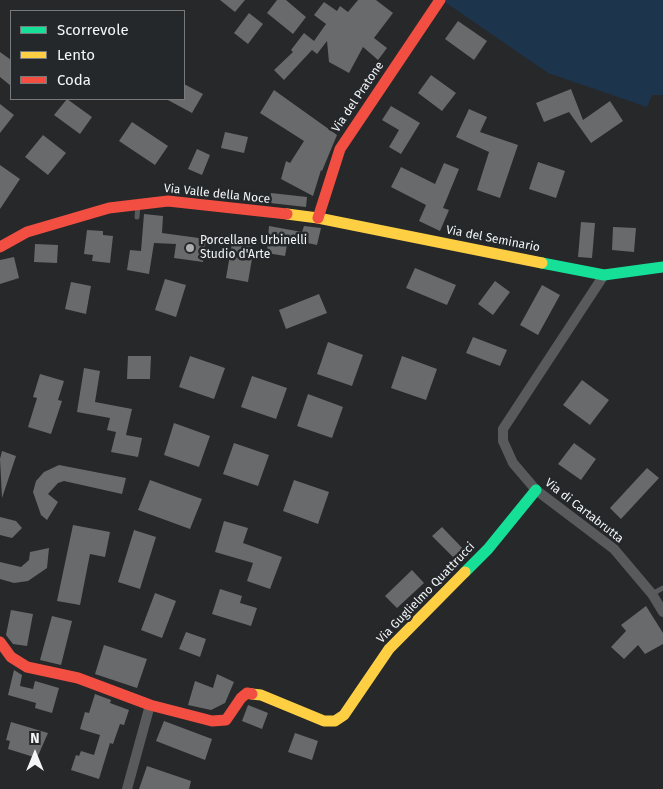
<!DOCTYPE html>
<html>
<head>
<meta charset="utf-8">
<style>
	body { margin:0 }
	#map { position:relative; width:663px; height:789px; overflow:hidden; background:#26282a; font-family:"Fira Sans",sans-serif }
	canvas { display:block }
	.legend { position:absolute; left:10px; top:10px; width:175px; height:90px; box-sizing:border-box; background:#25282b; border:1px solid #777a7d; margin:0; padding:6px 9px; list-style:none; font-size:15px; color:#f3f5f7 }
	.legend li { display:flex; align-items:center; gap:10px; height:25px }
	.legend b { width:25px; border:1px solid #777a7d }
	.north { position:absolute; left:10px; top:729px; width:50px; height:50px; -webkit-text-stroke:4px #25282b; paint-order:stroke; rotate:0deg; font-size:14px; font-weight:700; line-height:20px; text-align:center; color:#f3f5f7 }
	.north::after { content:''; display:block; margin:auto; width:18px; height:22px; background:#f3f5f7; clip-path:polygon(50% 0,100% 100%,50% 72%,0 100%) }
</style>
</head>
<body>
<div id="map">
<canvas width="663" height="789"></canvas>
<ul class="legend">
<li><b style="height:6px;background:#16e098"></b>Scorrevole</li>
<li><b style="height:6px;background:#ffcf43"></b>Lento</li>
<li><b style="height:6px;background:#f24e42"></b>Coda</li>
</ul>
<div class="north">N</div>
</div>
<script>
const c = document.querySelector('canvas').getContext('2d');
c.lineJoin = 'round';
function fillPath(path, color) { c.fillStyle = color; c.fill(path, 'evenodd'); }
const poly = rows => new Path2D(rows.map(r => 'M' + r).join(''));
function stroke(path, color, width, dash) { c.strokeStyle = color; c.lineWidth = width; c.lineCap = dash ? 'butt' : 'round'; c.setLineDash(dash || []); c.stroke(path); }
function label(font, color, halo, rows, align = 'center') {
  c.font = font + ' "Fira Sans",sans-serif'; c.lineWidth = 5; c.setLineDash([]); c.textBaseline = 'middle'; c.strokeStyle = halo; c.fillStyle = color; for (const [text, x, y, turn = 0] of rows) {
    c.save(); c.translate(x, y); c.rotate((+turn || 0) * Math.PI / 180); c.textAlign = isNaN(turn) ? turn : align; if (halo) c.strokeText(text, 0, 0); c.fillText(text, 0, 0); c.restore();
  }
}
const green = poly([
	[442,0,663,0,663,95,652,95,647,107,548,73]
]);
const building = poly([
	[220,0,245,0,235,12],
	[277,0,286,0,306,17,293,34,267,13],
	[358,0,376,0,393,13,374,38,387,48,378,60,363,47,349,73,329,62,327,41,317,54,312,50,284,80,274,70,293,52,291,50,304,33,314,41,326,24,314,15,324,2,337,11,340,6,348,12],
	[249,13,263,24,248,44,234,33],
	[458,21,487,41,474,60,445,39],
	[0,52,11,60,11,86,0,77],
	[431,75,456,93,442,111,418,93],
	[184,84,203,94,192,113,166,99,184,99],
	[571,89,583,120,610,101,623,121,591,143,569,112,544,122,536,103],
	[274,90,337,135,322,171,321,170,313,196,281,179,286,161,290,163,304,141,260,113],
	[67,99,92,117,80,134,54,115],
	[0,104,14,115,0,133],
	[391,106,420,123,401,154,389,147,399,130,382,120],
	[469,109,487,117,480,132,518,145,500,198,477,190,489,152,456,137],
	[132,122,168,146,155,165,119,141],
	[225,132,248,137,244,153,221,148],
	[43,135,66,153,48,175,25,157],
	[197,149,210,155,202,175,188,169],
	[538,162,565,171,556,198,529,189],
	[444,163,459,169,443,208,449,210,440,231,419,221,426,205,391,187,401,167,435,184],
	[0,165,20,179,0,209],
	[271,193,307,197,306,207,270,203],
	[144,214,163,216,162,233,206,239,203,262,174,258,176,244,154,243,149,274,127,270,130,250,141,251],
	[581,222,595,223,592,258,578,257],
	[269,226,302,232,304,226,321,228,317,245,288,239,285,256,267,253],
	[613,227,636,228,634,252,612,250],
	[87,230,103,231,103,235,113,236,110,263,92,261,93,255,84,254],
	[232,243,254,247,248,282,226,278],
	[35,244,58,245,57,263,34,262],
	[14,257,19,278,0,284,0,260],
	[415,268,456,285,447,305,406,288],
	[165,279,186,285,176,317,155,310],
	[495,281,510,292,493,315,478,304],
	[71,282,91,286,86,314,65,309],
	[542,285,560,295,538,335,520,325],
	[319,294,327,313,286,329,279,310],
	[473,337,507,350,500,366,466,353],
	[328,342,363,355,352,386,317,374],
	[128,356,151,356,150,379,127,379],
	[190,356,225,368,214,399,179,387],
	[402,356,437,369,426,400,391,388],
	[84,368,100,371,95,402,132,409,126,435,142,438,138,457,111,452,116,432,107,430,110,418,77,412],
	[40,374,64,381,58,400,62,401,51,434,28,427,37,398,33,397],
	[252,376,287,388,276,419,241,407],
	[582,380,609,400,590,425,563,405],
	[308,394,343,407,332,438,297,426],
	[174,423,210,436,199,467,164,455],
	[234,443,269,455,258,486,223,474],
	[574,443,596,459,581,480,558,464],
	[2,451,16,456,2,498,0,459],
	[59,465,126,478,122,494,64,481,58,483,48,494,58,502,47,520,41,515,33,492,36,481,44,472],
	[647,468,659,478,621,519,610,508],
	[150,480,202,499,190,529,138,510],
	[294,480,329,492,318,524,283,511],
	[0,517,16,521,22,528,12,538,0,535],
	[224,521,248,528,243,543,282,557,270,589,247,581,253,563,215,552],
	[73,525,110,532,105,557,90,554,80,605,57,601],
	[442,527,468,554,459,563,432,536],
	[134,530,156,537,140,589,118,582],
	[49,548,47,568,28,581,14,583,0,579,0,562,21,567,29,560,30,552],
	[412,570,424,583,397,608,385,596],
	[220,589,242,596,240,603,257,608,251,626,212,614],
	[155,593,176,601,162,638,141,630],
	[646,606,663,633,663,644,645,654,638,645,624,659,611,647,626,631,621,625],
	[11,610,33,614,27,646,13,644,6,635],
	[52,616,72,621,61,665,40,660],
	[186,632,206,639,200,657,179,649],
	[104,645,147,659,137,688,95,674],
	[14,670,22,675,20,686,33,689,35,681,59,688,52,713,35,708,36,703,8,695],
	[217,674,234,682,225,703,211,710,188,705,195,681,213,688],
	[95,694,111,700,110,703,129,710,124,725,120,724,113,744,110,743,99,779,71,770,76,755,79,756,81,751,94,755,100,735,80,729,85,712,89,713],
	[248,705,268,713,262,729,242,721],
	[164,721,212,739,205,760,156,741],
	[11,722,48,733,37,758,8,749,10,741,6,740],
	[295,733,318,741,312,760,288,752],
	[147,766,191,781,189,789,139,789]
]);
const lane = poly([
	[137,217,138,206],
	[652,594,663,588]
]);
const street = poly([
	[604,275,503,429,503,441,513,463,536,490,614,549,652,594,663,612],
	[127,789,150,705]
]);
const fast = poly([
	[542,263,604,275,663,267],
	[465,572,488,549,536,490]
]);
const slow = poly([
	[287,214,318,218,542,263],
	[252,694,261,695,324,721,335,721,344,715,389,649,465,572]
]);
const jam = poly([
	[318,218,340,149,440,0],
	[0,247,27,232,109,208,168,201,287,214],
	[0,642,11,657,27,667,78,678,150,705,212,721,226,720,241,698,247,693,252,694]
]);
const markers = [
	[190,248,5,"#abadaf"]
];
const streetNames = [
	["Via del Pratone",358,97,-56],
	["Via Valle della Noce",217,194,6],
	["Via del Seminario",493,239,11],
	["Via di Cartabrutta",584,511,38],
	["Via Guglielmo Quattrucci",426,593,-46]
];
const poiNames = [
	["Porcellane Urbinelli",200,241],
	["Studio d'Arte",200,255]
];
fillPath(green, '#1d344d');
fillPath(building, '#696a6b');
stroke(lane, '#595a5c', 5);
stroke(street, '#595a5c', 10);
stroke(fast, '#16e098', 11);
stroke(slow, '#ffcf43', 11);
stroke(jam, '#f24e42', 11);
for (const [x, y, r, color] of markers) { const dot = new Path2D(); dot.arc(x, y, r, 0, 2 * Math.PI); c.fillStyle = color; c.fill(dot); stroke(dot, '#25282b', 2); }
label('12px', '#f3f5f7', '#25282b', streetNames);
label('12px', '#f3f5f7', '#25282b', poiNames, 'left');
</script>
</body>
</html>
